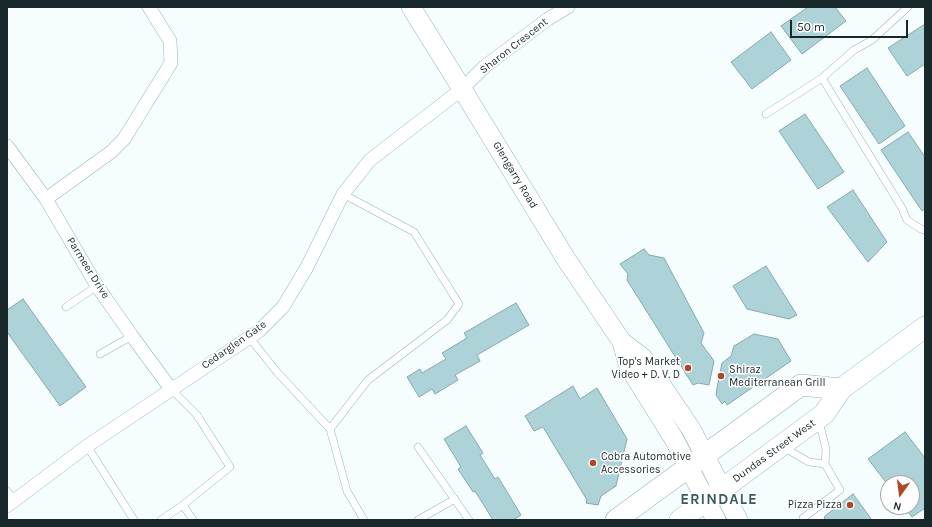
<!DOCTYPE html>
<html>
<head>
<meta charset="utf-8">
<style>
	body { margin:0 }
	#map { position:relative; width:932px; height:527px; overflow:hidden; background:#f5fdfe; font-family:Karla,sans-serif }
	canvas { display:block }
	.frame { position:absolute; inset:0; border:8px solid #19282a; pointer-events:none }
	.north { position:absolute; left:880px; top:475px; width:40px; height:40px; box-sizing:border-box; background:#fff; border:1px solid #a3a9aa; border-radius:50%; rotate:194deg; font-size:11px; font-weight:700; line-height:16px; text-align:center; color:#19282a }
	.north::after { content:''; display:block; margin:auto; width:14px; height:18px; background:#af4825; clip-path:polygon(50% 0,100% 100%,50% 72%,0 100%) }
	.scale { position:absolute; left:790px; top:20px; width:118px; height:18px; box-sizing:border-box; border:2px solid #19282a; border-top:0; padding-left:5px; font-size:12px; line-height:14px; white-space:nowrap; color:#19282a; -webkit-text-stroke:3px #fff; paint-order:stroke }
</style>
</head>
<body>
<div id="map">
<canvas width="932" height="527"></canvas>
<div class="frame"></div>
<div class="north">N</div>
<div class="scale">50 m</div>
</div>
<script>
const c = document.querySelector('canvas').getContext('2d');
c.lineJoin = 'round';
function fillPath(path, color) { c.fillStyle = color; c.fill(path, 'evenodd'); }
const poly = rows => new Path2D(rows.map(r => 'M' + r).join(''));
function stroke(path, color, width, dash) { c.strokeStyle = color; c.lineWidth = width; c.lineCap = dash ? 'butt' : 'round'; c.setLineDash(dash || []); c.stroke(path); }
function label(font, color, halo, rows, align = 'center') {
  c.font = font + ' Karla,sans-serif'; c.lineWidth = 3; c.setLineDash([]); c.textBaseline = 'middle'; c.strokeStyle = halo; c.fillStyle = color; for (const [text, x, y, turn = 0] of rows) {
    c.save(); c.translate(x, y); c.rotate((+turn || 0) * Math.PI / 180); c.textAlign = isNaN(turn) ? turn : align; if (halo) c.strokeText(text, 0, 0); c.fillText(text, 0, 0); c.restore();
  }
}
const building = poly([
	[808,7,835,7,846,21,802,54,781,26,808,7],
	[925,24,925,64,907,76,888,48,925,24],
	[771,32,791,60,752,89,731,62,771,32],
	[867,68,905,126,879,144,840,86,867,68],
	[805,114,844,172,818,189,779,131,805,114],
	[908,132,925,157,925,209,922,211,881,150,908,132],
	[853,190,887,242,868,262,827,207,853,190],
	[644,249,649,255,664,258,704,333,701,343,714,361,709,385,698,383,693,385,627,280,628,274,620,264,644,249],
	[766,266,797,315,789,319,747,309,733,286,766,266],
	[23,299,86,387,60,406,7,332,7,310,23,299],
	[516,303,529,325,477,355,480,361,455,375,458,380,435,394,432,389,419,397,407,377,420,369,422,373,446,359,442,353,467,338,464,333,516,303],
	[754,334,778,339,791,361,727,405,725,401,722,404,716,395,717,388,722,363,731,356,734,346,754,334],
	[573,386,580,399,597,388,627,439,616,486,601,496,598,505,586,503,587,500,543,427,534,431,525,416,573,386],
	[466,426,483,453,480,455,495,479,498,477,521,515,513,520,493,520,475,491,473,492,458,469,461,467,444,439,466,426],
	[905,432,925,458,925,508,912,517,904,507,912,507,912,483,888,483,888,485,868,459,905,432],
	[853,494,872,520,824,520,825,516,853,494]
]);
const lane = poly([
	[822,78,902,208,907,220,921,229,925,230],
	[766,114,822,78,854,50,872,40,908,7],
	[66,307,97,286],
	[249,337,277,372,330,429,347,491,364,520],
	[100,354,132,336],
	[330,429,368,380,447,320,459,304,414,232,343,194],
	[87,446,134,520],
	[418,447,469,520],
	[783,447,809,462,825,464],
	[7,491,15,501],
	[183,505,193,520],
	[161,520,183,505,230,467,197,415,171,389],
	[418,520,455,499],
	[804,520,803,518,840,490,825,464,826,449,819,421]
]);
const street = poly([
	[7,146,46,199,97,286,132,336,171,389],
	[46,199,111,152,124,139,171,63,170,41,149,7],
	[7,506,87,446,259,331,283,307,307,267,343,194,370,160,462,89,484,67,548,19,568,7]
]);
const secondary = poly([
	[411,7,462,89,566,259,622,342,629,367,674,439,716,520],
	[622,342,643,358,691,429,738,520]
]);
const primary = poly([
	[616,520,801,385,841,389],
	[680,520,824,414,841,389,925,327]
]);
const markers = [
	[688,368,4,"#af4825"],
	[721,376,4,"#af4825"],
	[593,463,4,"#af4825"],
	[850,505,4,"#af4825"]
];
const streetNames = [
	["Sharon Crescent",514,46,-38],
	["Glengarry Road",515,175,59],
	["Parmeer Drive",88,268,58],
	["Cedarglen Gate",234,345,-35],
	["Dundas Street West",774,451,-36]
];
const poiNames = [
	["Top's Market",680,362],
	["Video + D. V. D",680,375],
	["Shiraz",729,370,"left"],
	["Mediterranean Grill",729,383,"left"],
	["Cobra Automotive",601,457,"left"],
	["Accessories",601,470,"left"],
	["Pizza Pizza",842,505]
];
const districtNames = [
	["ERINDALE",719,500]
];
fillPath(building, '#add2d7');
stroke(building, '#84a9ad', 1);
stroke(lane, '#8fb4b9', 8);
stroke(street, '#8fb4b9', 14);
stroke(secondary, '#8fb4b9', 20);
stroke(primary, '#8fb4b9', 22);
stroke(lane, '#fff', 7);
stroke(street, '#fff', 13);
stroke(secondary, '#fff', 19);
stroke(primary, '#fff', 21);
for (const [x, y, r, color] of markers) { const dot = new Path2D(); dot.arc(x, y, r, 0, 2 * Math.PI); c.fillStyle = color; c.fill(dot); stroke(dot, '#fff', 1.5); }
label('11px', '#19282a', '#fff', streetNames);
label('11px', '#19282a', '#fff', poiNames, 'right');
c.letterSpacing = '1px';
label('bold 15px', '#385b5f', '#fff', districtNames);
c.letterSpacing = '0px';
</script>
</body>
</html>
